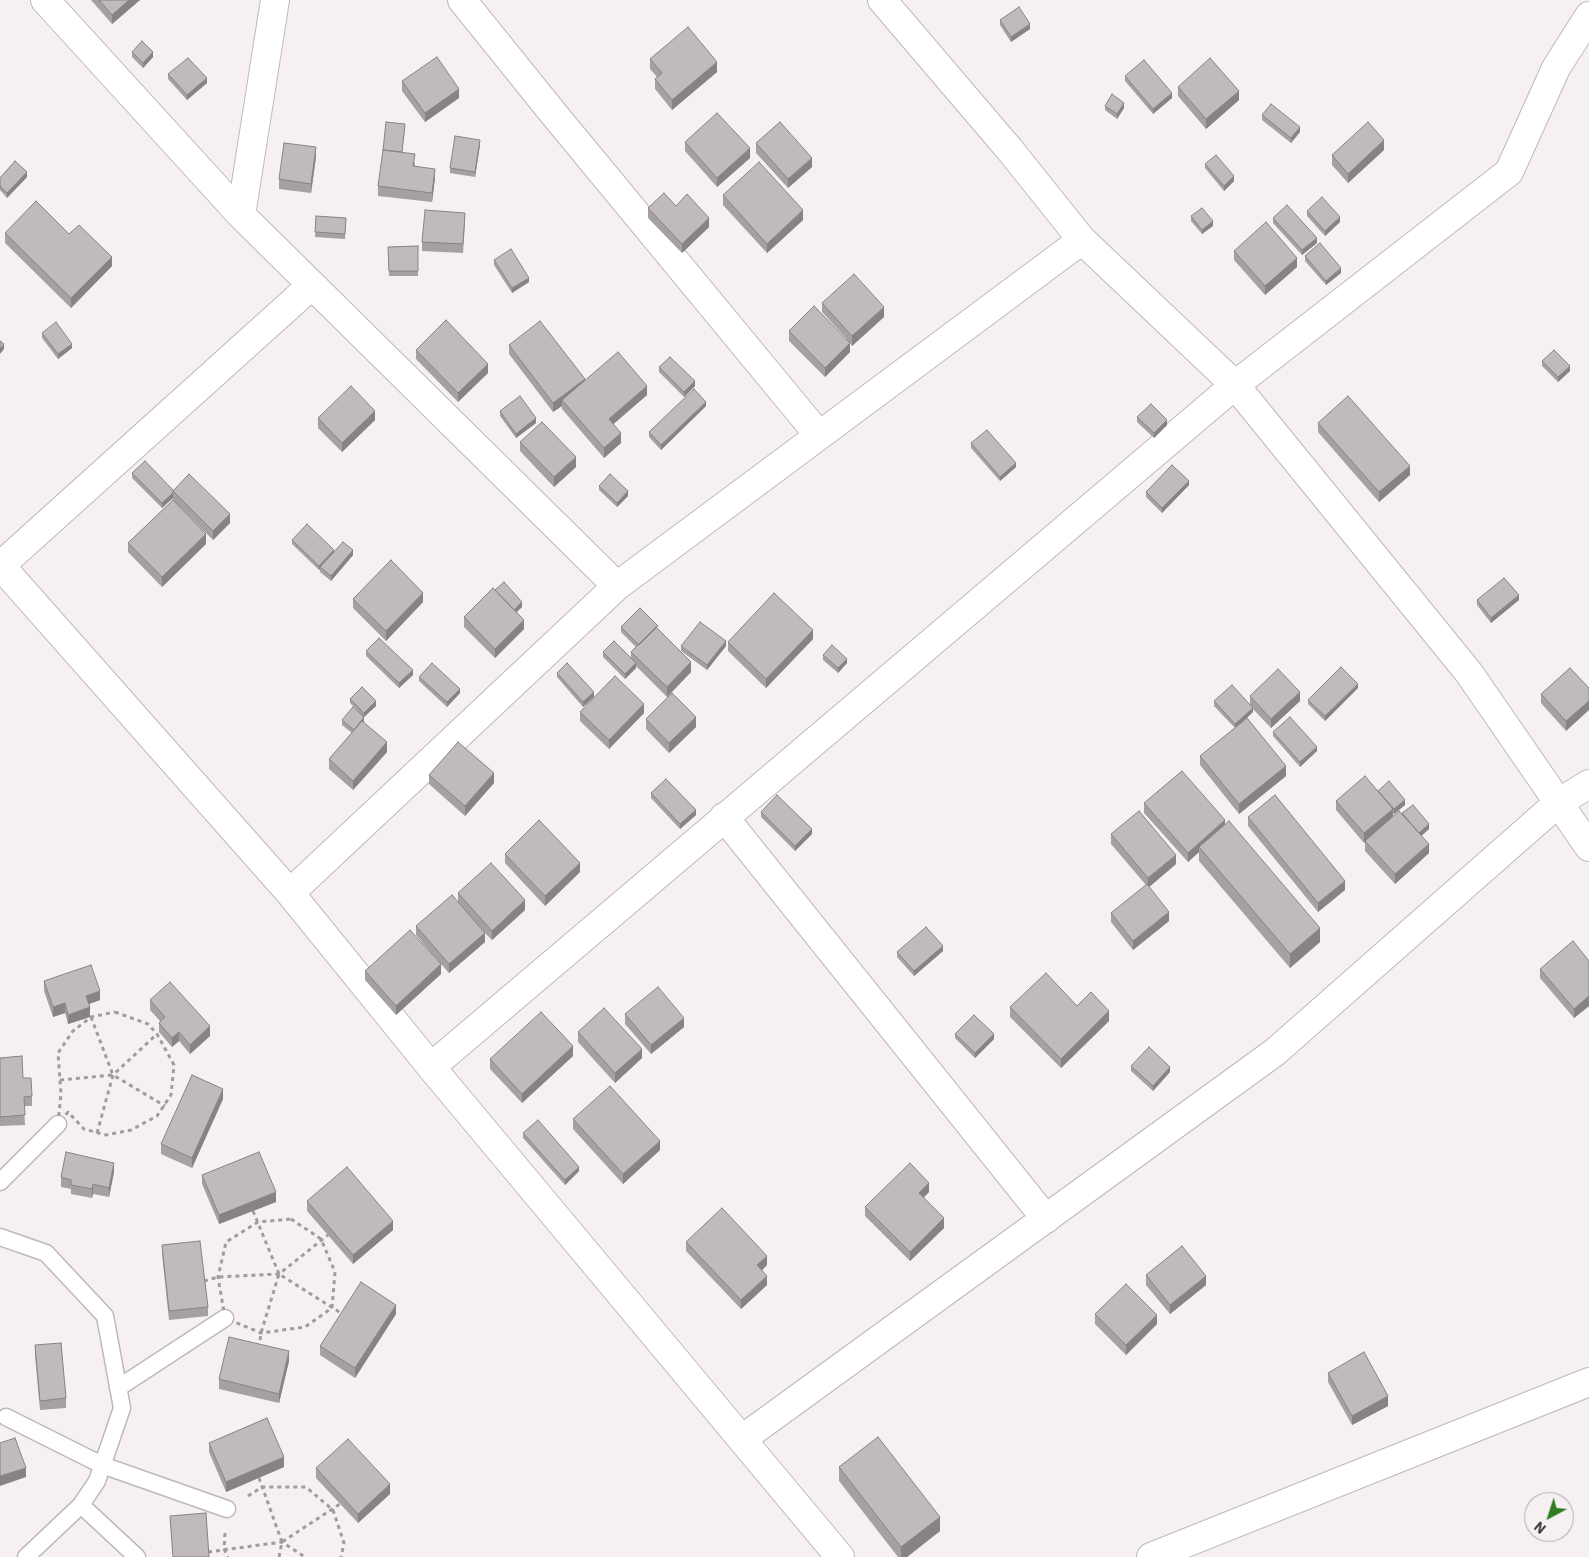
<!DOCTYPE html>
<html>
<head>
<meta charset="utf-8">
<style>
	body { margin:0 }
	#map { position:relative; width:1589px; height:1557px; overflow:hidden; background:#f7f0f3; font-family:"IBM Plex Sans",sans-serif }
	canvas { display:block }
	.north { position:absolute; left:1524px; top:1492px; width:50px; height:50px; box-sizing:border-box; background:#f7f0f3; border:1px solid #aca7a9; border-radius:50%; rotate:220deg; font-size:14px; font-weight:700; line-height:20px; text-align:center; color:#3c3a3b }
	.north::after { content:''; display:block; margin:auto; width:18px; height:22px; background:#307b22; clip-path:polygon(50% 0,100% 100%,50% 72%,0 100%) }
</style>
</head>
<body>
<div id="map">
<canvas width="1589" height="1557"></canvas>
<div class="north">N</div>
</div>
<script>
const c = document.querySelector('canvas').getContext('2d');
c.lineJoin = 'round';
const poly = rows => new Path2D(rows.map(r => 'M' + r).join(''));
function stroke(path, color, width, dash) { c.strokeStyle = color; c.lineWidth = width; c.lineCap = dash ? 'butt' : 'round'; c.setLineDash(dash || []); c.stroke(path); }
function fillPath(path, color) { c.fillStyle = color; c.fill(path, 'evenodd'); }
const path = poly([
	[115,1012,148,1024,157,1034,174,1065,171,1095,157,1116,131,1130,106,1135,84,1129,68,1112,58,1124,61,1094,58,1053,73,1031,91,1017,115,1012],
	[91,1017,113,1075],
	[60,1080,113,1075,165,1106],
	[97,1133,113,1075,157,1034],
	[253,1211,279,1274],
	[291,1219,321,1239,335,1272,332,1308,305,1327,261,1333,225,1318,218,1277,226,1242,258,1222,291,1219],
	[204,1281,218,1277,279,1274,328,1235],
	[259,1348,261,1333,279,1274,344,1315],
	[259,1478,282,1542],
	[248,1496,262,1487,306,1487,333,1510,344,1543,341,1557],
	[225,1533,224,1549,228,1557],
	[208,1552,282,1542,305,1557],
	[279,1557,282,1542,340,1504]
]);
const lane = poly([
	[0,1182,58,1124],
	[0,1237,46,1253,105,1316,122,1408,97,1481,81,1505,26,1557],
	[118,1388,225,1318],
	[6,1417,102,1465,227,1509],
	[81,1505,137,1557]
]);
const street = poly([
	[45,0,241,215,617,586],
	[462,0,553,113,818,434],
	[882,0,1010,150,1082,240,1235,385,1469,673,1589,847],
	[241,215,275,0],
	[0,565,290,893],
	[0,566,312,285],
	[724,817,1046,1219],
	[431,1067,1235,385,1509,172,1556,68,1589,16],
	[742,1439,1275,1052,1558,803,1589,784],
	[840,1557,431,1067,290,893,617,586,1082,240],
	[1151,1557,1589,1382]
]);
const wall = poly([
	[91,0,140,0,112,24],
	[1000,20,1030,29,1011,42,1000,25],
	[132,52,153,57,143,68,132,57],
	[650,59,717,72,672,110,655,89,655,79,657,77,650,69],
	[168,74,207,83,187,100,168,79],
	[1125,76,1172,98,1153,114,1125,81],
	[402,81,459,98,425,122,402,91],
	[1178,87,1239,100,1206,129,1178,96],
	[1105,106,1124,108,1117,119,1105,110],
	[1262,115,1300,132,1291,143,1262,120],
	[405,129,402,152,415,163,415,166,435,178,432,202,378,196,378,186],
	[685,142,750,158,717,187,685,151],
	[756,143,812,167,788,188,756,153],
	[480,145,475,177,450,173,450,168],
	[1384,150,1348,183,1332,165,1332,155],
	[316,157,311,193,279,189,279,179],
	[1205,164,1234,181,1224,191,1205,168],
	[27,177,7,198,0,190,0,178],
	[723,195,803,220,767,253,723,205],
	[648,208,709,227,682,253,648,218],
	[1307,211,1340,222,1325,236,1307,216],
	[316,216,346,218,345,239,315,237],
	[1191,216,1213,226,1202,234,1191,221],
	[1273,218,1317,243,1302,255,1273,223],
	[465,223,463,253,422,251,422,242],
	[5,233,69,234,112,266,71,308,5,243],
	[418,246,418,276,389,276,388,247],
	[1234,251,1297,267,1265,295,1234,260],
	[1305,256,1341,273,1326,285,1305,261],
	[494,260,529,282,512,293,494,265],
	[822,303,884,317,852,346,850,343,850,352,825,377,789,341,789,331,847,339,822,312],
	[42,333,72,348,58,359,42,338],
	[509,345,585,380,647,395,613,424,621,443,604,458,562,409,562,406,553,412,509,354],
	[416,350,488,373,458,402,416,359],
	[1542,361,1570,371,1558,382,1542,366],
	[659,367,695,386,684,397,659,372],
	[706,406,661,450,649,437,649,432],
	[500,411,536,423,516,438,500,416],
	[1137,417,1167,425,1154,438,1137,422],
	[318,418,375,420,342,452,318,428],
	[1318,423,1410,475,1379,502,1318,432],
	[520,442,576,467,554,487,520,451],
	[971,443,1016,467,1000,481,971,448],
	[132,473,173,490,230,523,213,540,179,506,206,544,162,587,128,552,128,543,173,500,173,498,162,508,132,478],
	[1189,485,1162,513,1146,497,1146,492],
	[599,486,628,496,617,507,599,490],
	[292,540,334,552,353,555,331,581,320,572,320,569,319,570,292,544],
	[495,591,522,607,517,612,524,629,495,658,464,627,464,617],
	[353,599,423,602,386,641,353,608],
	[1477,600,1519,600,1491,623,1477,605],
	[621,627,658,629,691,672,667,697,636,666,636,668,625,679,603,657,603,652,631,658,631,652,636,647,621,632],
	[813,639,766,688,728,651,728,642],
	[681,646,726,646,707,670,681,651],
	[366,651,413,675,399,688,366,656],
	[823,655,847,663,838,673,823,660],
	[1570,668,1566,731,1541,703,1541,694],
	[557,673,594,697,583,707,557,677],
	[419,677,460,693,447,707,419,681],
	[1358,688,1325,721,1308,704,1308,700],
	[1250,696,1300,701,1271,728,1253,709,1253,712,1242,722,1286,776,1239,814,1200,765,1200,756,1235,728,1214,706,1214,701,1250,705],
	[350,699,376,706,364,717,364,722,387,752,353,790,329,769,329,759,352,733,342,725,342,720,358,711,350,703],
	[580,712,644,713,609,749,580,721],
	[646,719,696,727,669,753,646,729],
	[1273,732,1317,751,1300,767,1273,736],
	[429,775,494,783,465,816,429,784],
	[1378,792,1405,805,1394,814,1393,813,1393,817,1402,815,1402,813,1429,829,1421,836,1429,853,1395,884,1365,851,1365,841,1364,843,1336,810,1336,801],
	[651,793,696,815,680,829,651,798],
	[1144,803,1225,824,1320,942,1290,968,1199,861,1199,852,1188,862,1144,813],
	[761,812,812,834,795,851,761,817],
	[1248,817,1345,890,1318,912,1248,826],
	[1111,834,1176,864,1149,887,1169,921,1133,950,1111,922,1111,913,1146,885,1111,844],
	[505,854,580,872,545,906,505,863],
	[458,893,525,910,492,940,482,930,485,942,449,973,441,964,441,974,396,1015,365,980,365,971,441,964,416,935,416,926,458,902],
	[943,951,914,976,897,957,897,952],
	[1589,961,1589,1006,1574,1018,1540,978,1540,969],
	[44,981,100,1000,89,1004,90,1017,68,1024,65,1013,53,1017,44,991],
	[150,1000,210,1036,190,1054,179,1041,172,1047,159,1032,159,1023,160,1021,150,1010],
	[1077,1006,1109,1021,1061,1068,1010,1017,1010,1007],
	[625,1014,684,1027,651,1054,625,1024],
	[578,1032,642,1058,615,1083,578,1042],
	[955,1034,994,1039,975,1058,955,1038],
	[573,1056,522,1103,490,1069,490,1059],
	[0,1058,23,1078,32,1096,32,1106,24,1106,25,1125,0,1126],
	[1131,1066,1170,1072,1153,1091,1131,1071],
	[223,1099,192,1168,161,1154,161,1144],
	[573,1119,660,1150,623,1184,573,1129],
	[523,1133,579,1171,565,1185,523,1138],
	[114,1172,109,1197,93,1194,92,1198,71,1194,71,1189,61,1187,61,1177],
	[202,1175,276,1202,219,1224,202,1184],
	[929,1192,924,1197,944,1228,910,1261,865,1216,865,1207],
	[307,1201,393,1230,353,1264,307,1211],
	[686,1242,767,1265,762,1270,767,1285,741,1309,686,1251],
	[162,1245,208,1307,208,1316,169,1320,162,1254],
	[1146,1275,1206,1285,1170,1314,1146,1285],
	[396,1314,355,1378,320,1355,320,1346],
	[1095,1314,1157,1324,1126,1355,1095,1324],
	[35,1345,66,1398,66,1408,40,1410,35,1355],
	[289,1361,279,1403,219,1389,219,1379],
	[1328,1373,1388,1406,1352,1425,1328,1382],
	[209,1443,284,1467,226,1492,209,1452],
	[839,1467,940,1531,907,1557,898,1557,839,1481],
	[316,1468,390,1494,358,1523,316,1478],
	[170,1516,209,1557,173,1557]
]);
const shadedWall = poly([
	[129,0,140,0,112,24,112,15],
	[1030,24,1030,29,1011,42,1011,37],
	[153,52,153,57,143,68,143,63],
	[717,62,717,72,672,110,672,100],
	[207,78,207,83,187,100,187,95],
	[459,89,459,98,425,122,425,113],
	[1239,91,1239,100,1206,129,1206,119],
	[1172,93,1172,98,1153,114,1153,109],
	[1124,103,1124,108,1117,119,1117,114],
	[1300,127,1300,132,1291,143,1291,138],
	[480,140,480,145,475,177,475,172],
	[1384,140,1384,150,1348,183,1348,174],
	[316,147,316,157,311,193,311,184],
	[750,148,750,158,717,187,717,178],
	[812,158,812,167,788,188,788,179],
	[435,169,435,178,432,202,432,193],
	[27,172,27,177,7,198,7,193],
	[1234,176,1234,181,1224,191,1224,186],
	[803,210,803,220,767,253,767,244],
	[1340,217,1340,222,1325,236,1325,231],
	[709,218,709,227,682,253,682,244],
	[1213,221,1213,226,1202,234,1202,230],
	[1317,238,1317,243,1302,255,1302,250],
	[112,257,112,266,71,308,71,298],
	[1297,258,1297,267,1265,295,1265,286],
	[1341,268,1341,273,1326,285,1326,281],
	[529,278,529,282,512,293,512,288],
	[884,307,884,317,852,346,852,336],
	[850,343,850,352,825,377,825,368],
	[4,344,4,349,0,354,0,349],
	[72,344,72,348,58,359,58,354],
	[488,364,488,373,458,402,458,393],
	[1570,366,1570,371,1558,382,1558,377],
	[585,379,585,389,562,400,562,406,553,412,553,403],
	[695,381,695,386,684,397,684,392],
	[647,386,647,395,609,428,609,419],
	[706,402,706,406,661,450,661,445],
	[375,411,375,420,342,452,342,443],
	[536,418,536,423,516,438,516,434],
	[1167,420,1167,425,1154,438,1154,433],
	[621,433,621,443,604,458,604,448],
	[576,457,576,467,554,487,554,477],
	[1016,463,1016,467,1000,481,1000,477],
	[1410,466,1410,475,1379,502,1379,492],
	[1189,481,1189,485,1162,513,1162,508],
	[628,491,628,496,617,507,617,503],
	[173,493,173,498,162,508,162,503],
	[230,514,230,523,213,540,213,531],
	[206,534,206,544,162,587,162,577],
	[334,550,334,554,320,567,320,569,319,570,319,566],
	[353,550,353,555,331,581,331,576],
	[423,593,423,602,386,641,386,631],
	[1519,595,1519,600,1491,623,1491,618],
	[522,602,522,607,513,615,513,610],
	[524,620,524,629,495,658,495,649],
	[813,630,813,639,766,688,766,679],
	[726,641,726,646,707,670,707,665],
	[847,659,847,663,838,673,838,668],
	[691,662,691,672,667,697,667,687],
	[636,663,636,668,625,679,625,674],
	[413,670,413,675,399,688,399,683],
	[1358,684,1358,688,1325,721,1325,716],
	[460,689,460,693,447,707,447,702],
	[594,692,594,697,583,707,583,702],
	[1300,692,1300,701,1271,728,1271,719],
	[376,701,376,706,364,717,364,722,354,734,354,730,364,718,364,713],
	[1589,701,1589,710,1566,731,1566,721],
	[644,704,644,713,609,749,609,740],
	[1253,708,1253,712,1235,729,1235,724],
	[696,717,696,727,669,753,669,743],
	[387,742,387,752,353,790,353,781],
	[1317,747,1317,751,1300,767,1300,762],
	[1286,766,1286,776,1239,814,1239,804],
	[494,773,494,783,465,816,465,806],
	[1405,800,1405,805,1394,814,1394,809],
	[1393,809,1393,818,1364,843,1364,833],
	[696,810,696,815,680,829,680,824],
	[1225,820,1225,830,1199,847,1199,852,1188,862,1188,853],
	[1429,824,1429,829,1419,838,1419,833],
	[812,829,812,834,795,851,795,846],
	[1429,844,1429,853,1395,884,1395,874],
	[1176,855,1176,864,1148,888,1148,878],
	[580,863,580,872,545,906,545,896],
	[1345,881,1345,890,1318,912,1318,903],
	[525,900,525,910,492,940,492,931],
	[1169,912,1169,921,1133,950,1133,941],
	[1320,928,1320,942,1290,968,1290,954],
	[485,933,485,942,449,973,449,964],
	[943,946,943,951,914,976,914,971],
	[441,964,441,974,396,1015,396,1006],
	[100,991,100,1000,86,1005,86,996],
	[1589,996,1589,1006,1574,1018,1574,1009],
	[65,1003,65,1013,53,1017,53,1007],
	[90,1007,90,1017,68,1024,68,1015],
	[1109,1011,1109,1021,1061,1068,1061,1059],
	[684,1018,684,1027,651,1054,651,1045],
	[210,1026,210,1036,190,1054,190,1045],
	[179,1032,179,1041,172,1047,172,1038],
	[994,1034,994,1039,975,1058,975,1053],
	[573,1046,573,1056,522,1103,522,1094],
	[642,1049,642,1058,615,1083,615,1073],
	[1170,1067,1170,1072,1153,1091,1153,1086],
	[223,1089,223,1099,192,1168,192,1158],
	[660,1141,660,1150,623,1184,623,1174],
	[114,1163,114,1172,109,1197,109,1188],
	[579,1167,579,1171,565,1185,565,1180],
	[929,1183,929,1192,919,1202,919,1193],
	[93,1184,93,1194,92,1198,92,1189],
	[276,1192,276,1202,219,1224,219,1215],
	[944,1218,944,1228,910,1261,910,1252],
	[393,1221,393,1230,353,1264,353,1255],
	[767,1256,767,1265,757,1275,757,1265],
	[767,1276,767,1285,741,1309,741,1300],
	[1206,1276,1206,1285,1170,1314,1170,1305],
	[396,1305,396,1314,355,1378,355,1368],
	[1157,1315,1157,1324,1126,1355,1126,1345],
	[289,1351,289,1361,279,1403,279,1394],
	[1388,1396,1388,1406,1352,1425,1352,1416],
	[284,1457,284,1467,226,1492,226,1482],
	[26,1468,26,1477,0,1486,0,1476],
	[390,1484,390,1494,358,1523,358,1514],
	[940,1517,940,1531,907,1557,901,1557,901,1547]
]);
const building = poly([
	[99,0,129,0,112,15,99,0],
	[1019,7,1030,24,1011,37,1000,20,1019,7],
	[688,27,717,62,672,100,655,79,662,73,650,59,688,27],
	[142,41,153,52,143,63,132,52,142,41],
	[437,57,459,89,425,113,402,81,437,57],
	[188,58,207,78,187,95,168,74,188,58],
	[1210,58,1239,91,1206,119,1178,87,1210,58],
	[1144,60,1172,93,1153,109,1125,76,1144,60],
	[1112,94,1124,103,1117,114,1105,106,1112,94],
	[1271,104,1300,127,1291,138,1262,115,1271,104],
	[717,113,750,148,717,178,685,142,717,113],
	[386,122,405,124,402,152,383,150,386,122],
	[780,122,812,158,788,179,756,143,780,122],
	[1368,122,1384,140,1348,174,1332,155,1368,122],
	[455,136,480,140,475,172,450,168,455,136],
	[284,143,316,147,311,184,279,179,284,143],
	[383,150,415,154,413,166,435,169,432,193,378,186,383,150],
	[1216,155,1234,176,1224,186,1205,164,1216,155],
	[15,161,27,172,7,193,0,186,0,178,15,161],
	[759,162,803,210,767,244,723,195,759,162],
	[664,193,676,206,687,194,709,218,682,244,648,208,664,193],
	[1322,197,1340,217,1325,231,1307,211,1322,197],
	[36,201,69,234,79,225,112,257,71,298,5,233,36,201],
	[1287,205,1317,238,1302,250,1273,218,1287,205],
	[1202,208,1213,221,1202,230,1191,216,1202,208],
	[425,210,465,213,463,244,422,242,425,210],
	[316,216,346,218,345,234,315,232,316,216],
	[1266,222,1297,258,1265,286,1234,251,1266,222],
	[1320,243,1341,268,1326,281,1305,256,1320,243],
	[418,246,418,271,389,271,388,247,418,246],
	[511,249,529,278,512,288,494,260,511,249],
	[854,274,884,307,852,336,822,303,854,274],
	[814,306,850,343,825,368,789,331,814,306],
	[446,320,488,364,458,393,416,350,446,320],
	[540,321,585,379,553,403,509,345,540,321],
	[56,322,72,344,58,354,42,333,56,322],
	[0,341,4,344,0,349,0,341],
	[1554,350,1570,366,1558,377,1542,361,1554,350],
	[618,352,647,386,609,419,621,433,604,448,562,400,618,352],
	[670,357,695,381,684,392,659,367,670,357],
	[351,386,375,411,342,443,318,418,351,386],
	[694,389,706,402,661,445,649,432,694,389],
	[520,396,536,418,516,434,500,411,520,396],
	[1348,396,1410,466,1379,492,1318,423,1348,396],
	[1151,404,1167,420,1154,433,1137,417,1151,404],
	[542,422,576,457,554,477,520,442,542,422],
	[987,430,1016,463,1000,477,971,443,987,430],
	[145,461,173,490,173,493,162,503,132,473,145,461],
	[1172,465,1189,481,1162,508,1146,492,1172,465],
	[189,474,230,514,213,531,173,491,189,474],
	[610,474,628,491,617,503,599,486,610,474],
	[173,500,206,534,162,577,128,543,173,500],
	[307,524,334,550,319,566,292,540,307,524],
	[343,542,353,550,331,576,320,567,343,542],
	[391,560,423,593,386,631,353,599,391,560],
	[1504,578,1519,595,1491,618,1477,600,1504,578],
	[504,582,522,602,514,610,495,590,504,582],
	[493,588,524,620,495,649,464,617,493,588],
	[774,593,813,630,766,679,728,642,774,593],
	[640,608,658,626,639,645,621,627,640,608],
	[700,622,726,641,707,665,681,646,700,622],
	[656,627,691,662,667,687,631,652,656,627],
	[379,638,413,670,399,683,366,651,379,638],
	[614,641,636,663,625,674,603,652,614,641],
	[832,645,847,659,838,668,823,655,832,645],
	[432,663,460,689,447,702,419,677,432,663],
	[567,663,594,692,583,702,557,673,567,663],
	[1341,667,1358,684,1325,716,1308,700,1341,667],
	[1570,668,1589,688,1589,701,1566,721,1541,694,1570,668],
	[1278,669,1300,692,1271,719,1250,696,1278,669],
	[615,676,644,704,609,740,580,712,615,676],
	[1232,685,1253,708,1235,724,1214,701,1232,685],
	[362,687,376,701,364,713,350,699,362,687],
	[672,693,696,717,669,743,646,719,672,693],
	[353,707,364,717,354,730,342,720,353,707],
	[1290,717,1317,747,1300,762,1273,732,1290,717],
	[1247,718,1286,766,1239,804,1200,756,1247,718],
	[362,721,387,742,353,781,329,759,362,721],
	[458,742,494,773,465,806,429,775,458,742],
	[1182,771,1225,820,1188,853,1144,803,1182,771],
	[1365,776,1393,809,1364,833,1336,801,1365,776],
	[666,779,696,810,680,824,651,793,666,779],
	[1389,781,1405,800,1394,809,1378,791,1389,781],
	[777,795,812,829,795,846,761,812,777,795],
	[1275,795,1345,881,1318,903,1248,817,1275,795],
	[1413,805,1429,824,1419,833,1402,813,1413,805],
	[1139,811,1176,855,1148,878,1111,834,1139,811],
	[1399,811,1429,844,1395,874,1365,841,1399,811],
	[539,820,580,863,545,896,505,854,539,820],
	[1229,821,1320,928,1290,954,1199,847,1229,821],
	[491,863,525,900,492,931,458,893,491,863],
	[1147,884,1169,912,1133,941,1111,913,1147,884],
	[452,895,485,933,449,964,416,926,452,895],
	[926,927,943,946,914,971,897,952,926,927],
	[410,930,441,964,396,1006,365,971,410,930],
	[1573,941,1589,961,1589,996,1574,1009,1540,969,1573,941],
	[91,965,100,991,86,996,90,1007,68,1015,65,1003,53,1007,44,981,91,965],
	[1046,973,1077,1006,1091,992,1109,1011,1061,1059,1010,1007,1046,973],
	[170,982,210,1026,190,1045,179,1032,172,1038,159,1023,165,1017,150,1000,170,982],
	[658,987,684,1018,651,1045,625,1014,658,987],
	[604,1008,642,1049,615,1073,578,1032,604,1008],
	[541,1012,573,1046,522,1094,490,1059,541,1012],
	[974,1015,994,1034,975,1053,955,1034,974,1015],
	[1149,1047,1170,1067,1153,1086,1131,1066,1149,1047],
	[22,1056,23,1078,31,1078,32,1096,24,1097,25,1115,0,1117,0,1058,22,1056],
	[192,1075,223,1089,192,1158,161,1144,192,1075],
	[610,1086,660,1141,623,1174,573,1119,610,1086],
	[538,1120,579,1167,565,1180,523,1133,538,1120],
	[66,1152,114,1163,109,1188,93,1184,92,1189,71,1185,71,1180,61,1177,66,1152],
	[259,1152,276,1192,219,1215,202,1175,259,1152],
	[910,1163,929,1183,919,1193,944,1218,910,1252,865,1207,910,1163],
	[347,1167,393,1221,353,1255,307,1201,347,1167],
	[722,1208,767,1256,757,1265,767,1276,741,1300,686,1242,722,1208],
	[200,1241,208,1307,169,1311,162,1245,200,1241],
	[1182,1246,1206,1276,1170,1305,1146,1275,1182,1246],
	[361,1282,396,1305,355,1368,320,1346,361,1282],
	[1126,1284,1157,1315,1126,1345,1095,1314,1126,1284],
	[229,1337,289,1351,279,1394,219,1379,229,1337],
	[61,1343,66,1398,40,1401,35,1345,61,1343],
	[1364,1352,1388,1396,1352,1416,1328,1373,1364,1352],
	[267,1418,284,1457,226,1482,209,1443,267,1418],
	[878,1437,940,1517,901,1547,839,1467,878,1437],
	[15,1438,26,1468,0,1476,0,1443,15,1438],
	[348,1439,390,1484,358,1514,316,1468,348,1439],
	[206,1513,209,1557,173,1557,170,1516,206,1513]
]);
stroke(lane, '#bfb8bb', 19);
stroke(street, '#bfb8bb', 30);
stroke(path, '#a09b9d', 3, [4, 4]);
stroke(lane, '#fff', 16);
stroke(street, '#fff', 28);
fillPath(wall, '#a6a0a3');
fillPath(shadedWall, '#878284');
fillPath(building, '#c1babd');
stroke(building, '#878284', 1);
</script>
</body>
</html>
